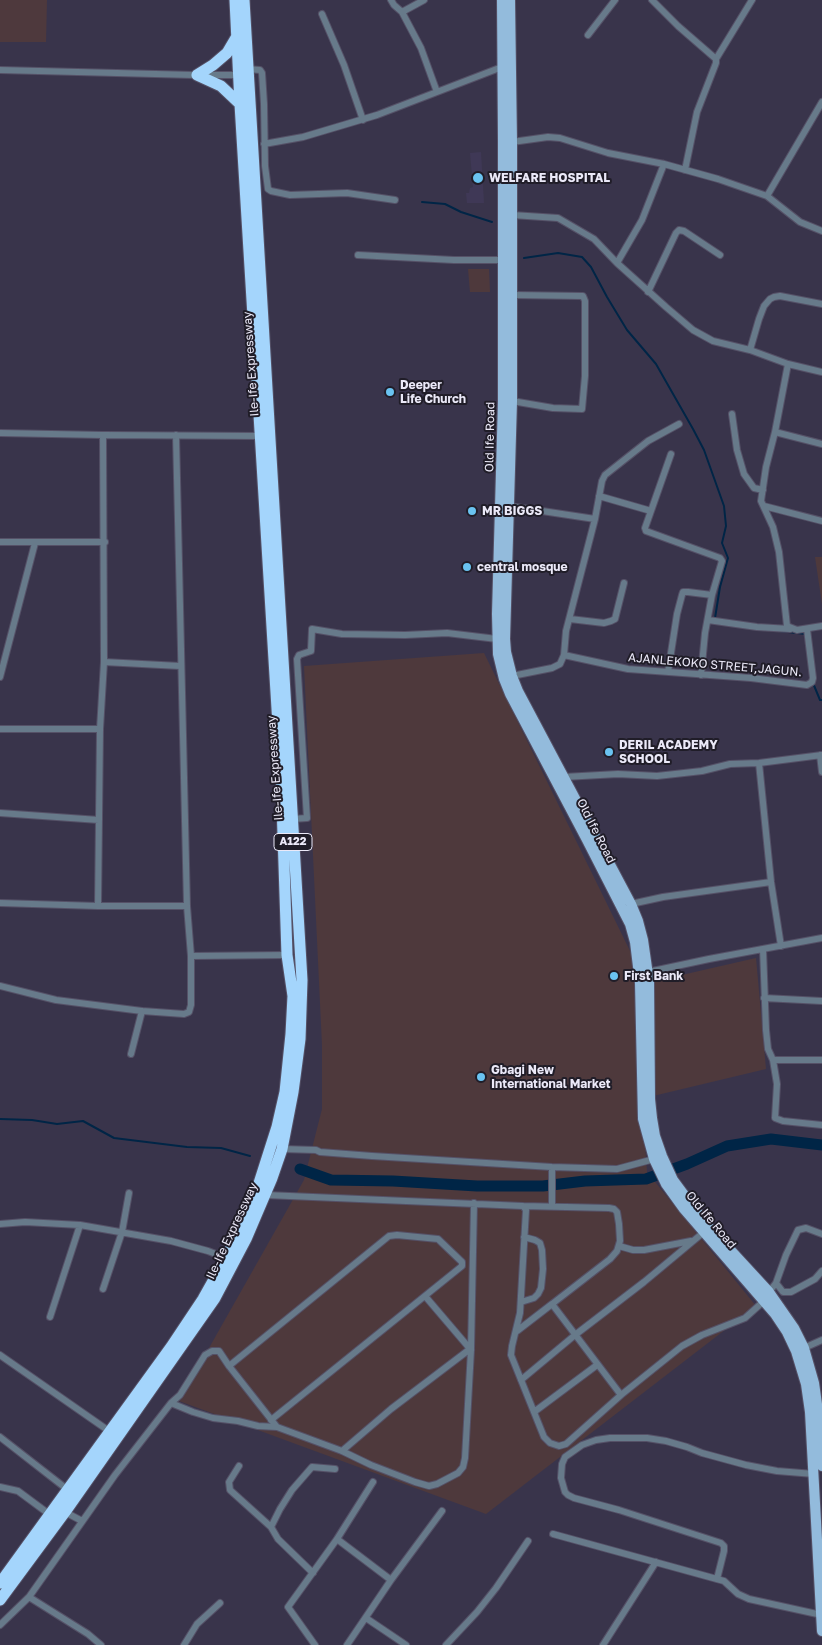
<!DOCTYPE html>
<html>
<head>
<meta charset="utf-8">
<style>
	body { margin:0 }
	canvas { display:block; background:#39344b }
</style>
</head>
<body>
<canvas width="822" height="1645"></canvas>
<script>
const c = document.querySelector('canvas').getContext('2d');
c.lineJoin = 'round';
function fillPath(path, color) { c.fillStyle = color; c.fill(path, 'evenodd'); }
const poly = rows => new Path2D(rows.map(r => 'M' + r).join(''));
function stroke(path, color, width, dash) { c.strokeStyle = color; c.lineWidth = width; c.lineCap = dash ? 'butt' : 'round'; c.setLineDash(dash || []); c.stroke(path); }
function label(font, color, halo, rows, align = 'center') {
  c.font = font + ' "Golos Text",sans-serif'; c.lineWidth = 4; c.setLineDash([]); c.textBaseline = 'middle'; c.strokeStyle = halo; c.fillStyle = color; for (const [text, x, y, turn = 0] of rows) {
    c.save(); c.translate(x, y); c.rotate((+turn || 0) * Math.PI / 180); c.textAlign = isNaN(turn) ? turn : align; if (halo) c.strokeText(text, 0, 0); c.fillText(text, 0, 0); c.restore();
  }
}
const commercial = poly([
	[468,269,489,269,490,292,470,292],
	[815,557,822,557,822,604],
	[484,653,632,955,647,1172,756,1306,486,1514,179,1401,304,1180,322,1109,322,1045,304,666],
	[756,958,766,1069,653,1096,651,982]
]);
const industrial = poly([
	[0,0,47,0,46,42,0,42]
]);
const built = poly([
	[481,152,484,203,467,203,466,193,469,193,470,188,473,187,470,153]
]);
const stream = poly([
	[422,202,445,204,461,212,492,222],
	[524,258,558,253,582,257,591,267,607,297,627,330,656,364,693,429,704,450,724,506,726,526,722,543,728,558,720,587,715,618],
	[779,631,806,634],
	[813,683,820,700,822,700],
	[0,1119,32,1120,57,1124,83,1121,114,1138,187,1147,221,1148,250,1156]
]);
const river = poly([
	[300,1169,331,1180,393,1181,477,1186,543,1186,585,1181,646,1179,687,1164,727,1146,771,1139,822,1145]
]);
const street = poly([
	[391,0,394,5,402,12,421,48,437,92],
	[652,0,678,26,716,59,716,63,697,112,685,170],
	[402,12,424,0],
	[322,14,344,65,363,120],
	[588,35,615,0],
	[716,59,752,0],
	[247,69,260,70,262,73,264,104,265,166,268,189,271,191,290,195,347,193,395,200],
	[0,70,194,75,238,75],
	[512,142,548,137,560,138,608,153,664,164,718,179,767,196,800,222,822,231],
	[264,144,303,137,377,115,502,67],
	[767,196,822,102],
	[512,215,558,218,594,239,617,263,666,307,693,330,713,341,750,350,788,364,822,372],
	[358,255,454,260,504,260],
	[617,263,642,220,664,164],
	[648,292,676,233,679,230,684,231,720,255],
	[750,350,759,319,764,306,770,299,774,297,780,296,822,304],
	[788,364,775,432,766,467,761,501,773,527,779,552,787,626,797,630,822,626],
	[512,401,553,408,582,409,585,376,585,301,583,296,512,295],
	[732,414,737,450,744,474,754,488,763,490],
	[775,432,822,444],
	[0,433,103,435,261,436],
	[599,496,651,511],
	[509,506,595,519],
	[764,506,822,521],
	[0,542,105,542],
	[570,619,604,623,611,621,615,619,624,583],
	[708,620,757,627,790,629],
	[564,655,628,669,751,678,807,685,812,682,813,678,807,629],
	[104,662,180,666],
	[668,672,677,614,682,595,683,592,688,592,712,595,722,561,720,558,646,531,645,528,671,454],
	[701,675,705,633,712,595],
	[512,676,552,668,560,664,564,655,566,631,595,519,602,481,605,475,648,441,679,424],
	[0,677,35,543],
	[0,729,100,729],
	[820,755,822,772],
	[759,763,771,882,781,946],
	[564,777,618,774,657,776,702,771,730,764,759,763,822,755],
	[0,813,99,820],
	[292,819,307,818,297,659,299,655,311,651,312,629,342,634,405,635,447,633,497,639],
	[0,903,98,906,187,906],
	[631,904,663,897,771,882],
	[98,906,100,729,104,662,103,435],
	[763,949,766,1030,768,1049,773,1060,777,1084,775,1118,783,1121,822,1125],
	[191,956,287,955],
	[648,972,709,959,822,938],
	[0,986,56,1000,142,1011,184,1014,189,1012,191,1005,191,956,187,906,176,435],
	[764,998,822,1001],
	[131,1054,142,1011],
	[773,1060,822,1060],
	[282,1149,316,1150,320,1152,372,1156,552,1167,617,1169,654,1159],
	[266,1195,523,1206,526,1210,520,1313,512,1346,511,1355,544,1437,550,1443,559,1446,566,1444,621,1395,682,1346,702,1335,745,1318,765,1300],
	[523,1206,609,1208,614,1209,617,1212,619,1224,620,1241,617,1251,610,1259,552,1304],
	[552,1206,552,1167],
	[0,1224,25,1222,80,1225,171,1241,208,1251,226,1258],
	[619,1246,633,1250,644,1250,691,1241],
	[776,1283,783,1292,791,1292,815,1279,822,1271],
	[103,1289,122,1232,129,1193],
	[769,1292,776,1283,786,1255,798,1230,806,1228,822,1234],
	[425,1296,471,1350],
	[521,1302,534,1298,538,1294,541,1288,543,1269,542,1250,540,1243,535,1240,524,1237],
	[50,1317,80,1225],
	[517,1331,552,1304,621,1395],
	[804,1348,822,1340],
	[0,1355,109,1431],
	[229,1366,389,1236,397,1235,438,1239,462,1262,462,1266,271,1420],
	[521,1380,575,1335,644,1282,704,1232],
	[171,1403,193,1412,213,1418,238,1421,258,1426,277,1427],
	[534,1412,597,1365],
	[0,1437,68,1490],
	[342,1451,391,1409,470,1349],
	[239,1466,229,1482,230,1490,271,1527],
	[0,1487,18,1491,49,1514],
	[65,1512,82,1521],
	[553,1534,724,1581,738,1594,749,1599,822,1615],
	[337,1539,391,1580],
	[313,1573,278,1539,271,1527,280,1509,292,1490,312,1467,335,1469],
	[717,1579,724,1551,724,1546,721,1543,619,1510,574,1498,568,1495,565,1492,561,1478,562,1464,565,1457,582,1445,596,1440,610,1438,647,1438,666,1441,687,1447,702,1453,746,1465,777,1471,814,1474],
	[29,1597,88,1634,101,1645],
	[366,1618,406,1645],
	[0,1625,29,1597,115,1475,171,1403,180,1395,205,1355,212,1351,219,1351,229,1366,277,1427,342,1451,371,1465,415,1482,429,1486,437,1484,458,1473,463,1467,465,1458,471,1350,474,1203],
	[184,1645,197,1624,220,1603],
	[315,1645,288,1607,337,1539,373,1482],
	[347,1645,391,1580,442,1511],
	[446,1645,477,1612,496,1588,528,1541],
	[603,1645,656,1562]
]);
const primary = poly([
	[502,0,503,142,503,401,497,614,498,654,504,679,510,694,587,840,630,924,635,942,640,983,643,1119,654,1159,666,1184,684,1209,775,1314,787,1332,796,1351,806,1384,810,1412,822,1631],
	[510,0,512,142,512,401,505,639,506,652,512,676,518,691,631,904,638,921,643,940,649,982,650,1099,652,1118,655,1136,662,1156,673,1180,690,1203,710,1228,769,1292,794,1328,804,1348,814,1383,818,1411,822,1466]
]);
const highway = poly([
	[197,75,213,65,227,53,237,36],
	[197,75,221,86,240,104],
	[0,1583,171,1347,203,1299,226,1258,253,1202,277,1127,285,1092,291,1034,293,996,287,955,281,774,240,104,235,0],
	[0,1600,65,1512,215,1298,246,1239,272,1178,282,1149,293,1092,300,1039,302,980,244,0]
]);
const markers = [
	[478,178,6,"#6ac3f1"],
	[390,392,5,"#6ac3f1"],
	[472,511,5,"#6ac3f1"],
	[467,567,5,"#6ac3f1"],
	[609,752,5,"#6ac3f1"],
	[614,976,5,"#6ac3f1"],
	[481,1077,5,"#6ac3f1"]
];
const shields = [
	[293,842,38]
];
const shieldNames = [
	["A122",293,842]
];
const poiNames = [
	["WELFARE HOSPITAL",489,178],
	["Deeper",400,385],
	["Life Church",400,399],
	["MR BIGGS",482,511],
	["central mosque",477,567],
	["DERIL ACADEMY",619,745],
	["SCHOOL",619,759],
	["First Bank",624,976],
	["Gbagi New",491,1070],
	["International Market",491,1084]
];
const streetNames = [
	["Ile-Ife Expressway",251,364,-94],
	["Old Ife Road",490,437,-89],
	["AJANLEKOKO STREET,JAGUN.",715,665,5],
	["Ile-Ife Expressway",275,768,-94],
	["Old Ife Road",596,831,63],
	["Old Ife Road",711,1220,50],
	["Ile-Ife Expressway",232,1231,-65]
];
fillPath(commercial, '#4e393c');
fillPath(industrial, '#4e393d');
fillPath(built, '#3f3856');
stroke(stream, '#002546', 2);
stroke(river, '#002546', 11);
stroke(street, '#555167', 8);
stroke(primary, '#555167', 12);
stroke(highway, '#555167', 13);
stroke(street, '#677a8a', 6);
stroke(primary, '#93bbdc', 10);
stroke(highway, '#a4d5fc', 11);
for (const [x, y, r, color] of markers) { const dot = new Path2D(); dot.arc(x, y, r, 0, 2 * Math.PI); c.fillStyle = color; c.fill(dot); stroke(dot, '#201d28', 2); }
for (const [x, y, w] of shields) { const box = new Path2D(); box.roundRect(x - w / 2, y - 8.5, w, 17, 4); c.fillStyle = '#201d28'; c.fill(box); stroke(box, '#ebe9f8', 1); }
label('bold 11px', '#ebe9f8', null, shieldNames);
label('bold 12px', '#ebe9f8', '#201d28', poiNames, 'left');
label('12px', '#ebe9f8', '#201d28', streetNames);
</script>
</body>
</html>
